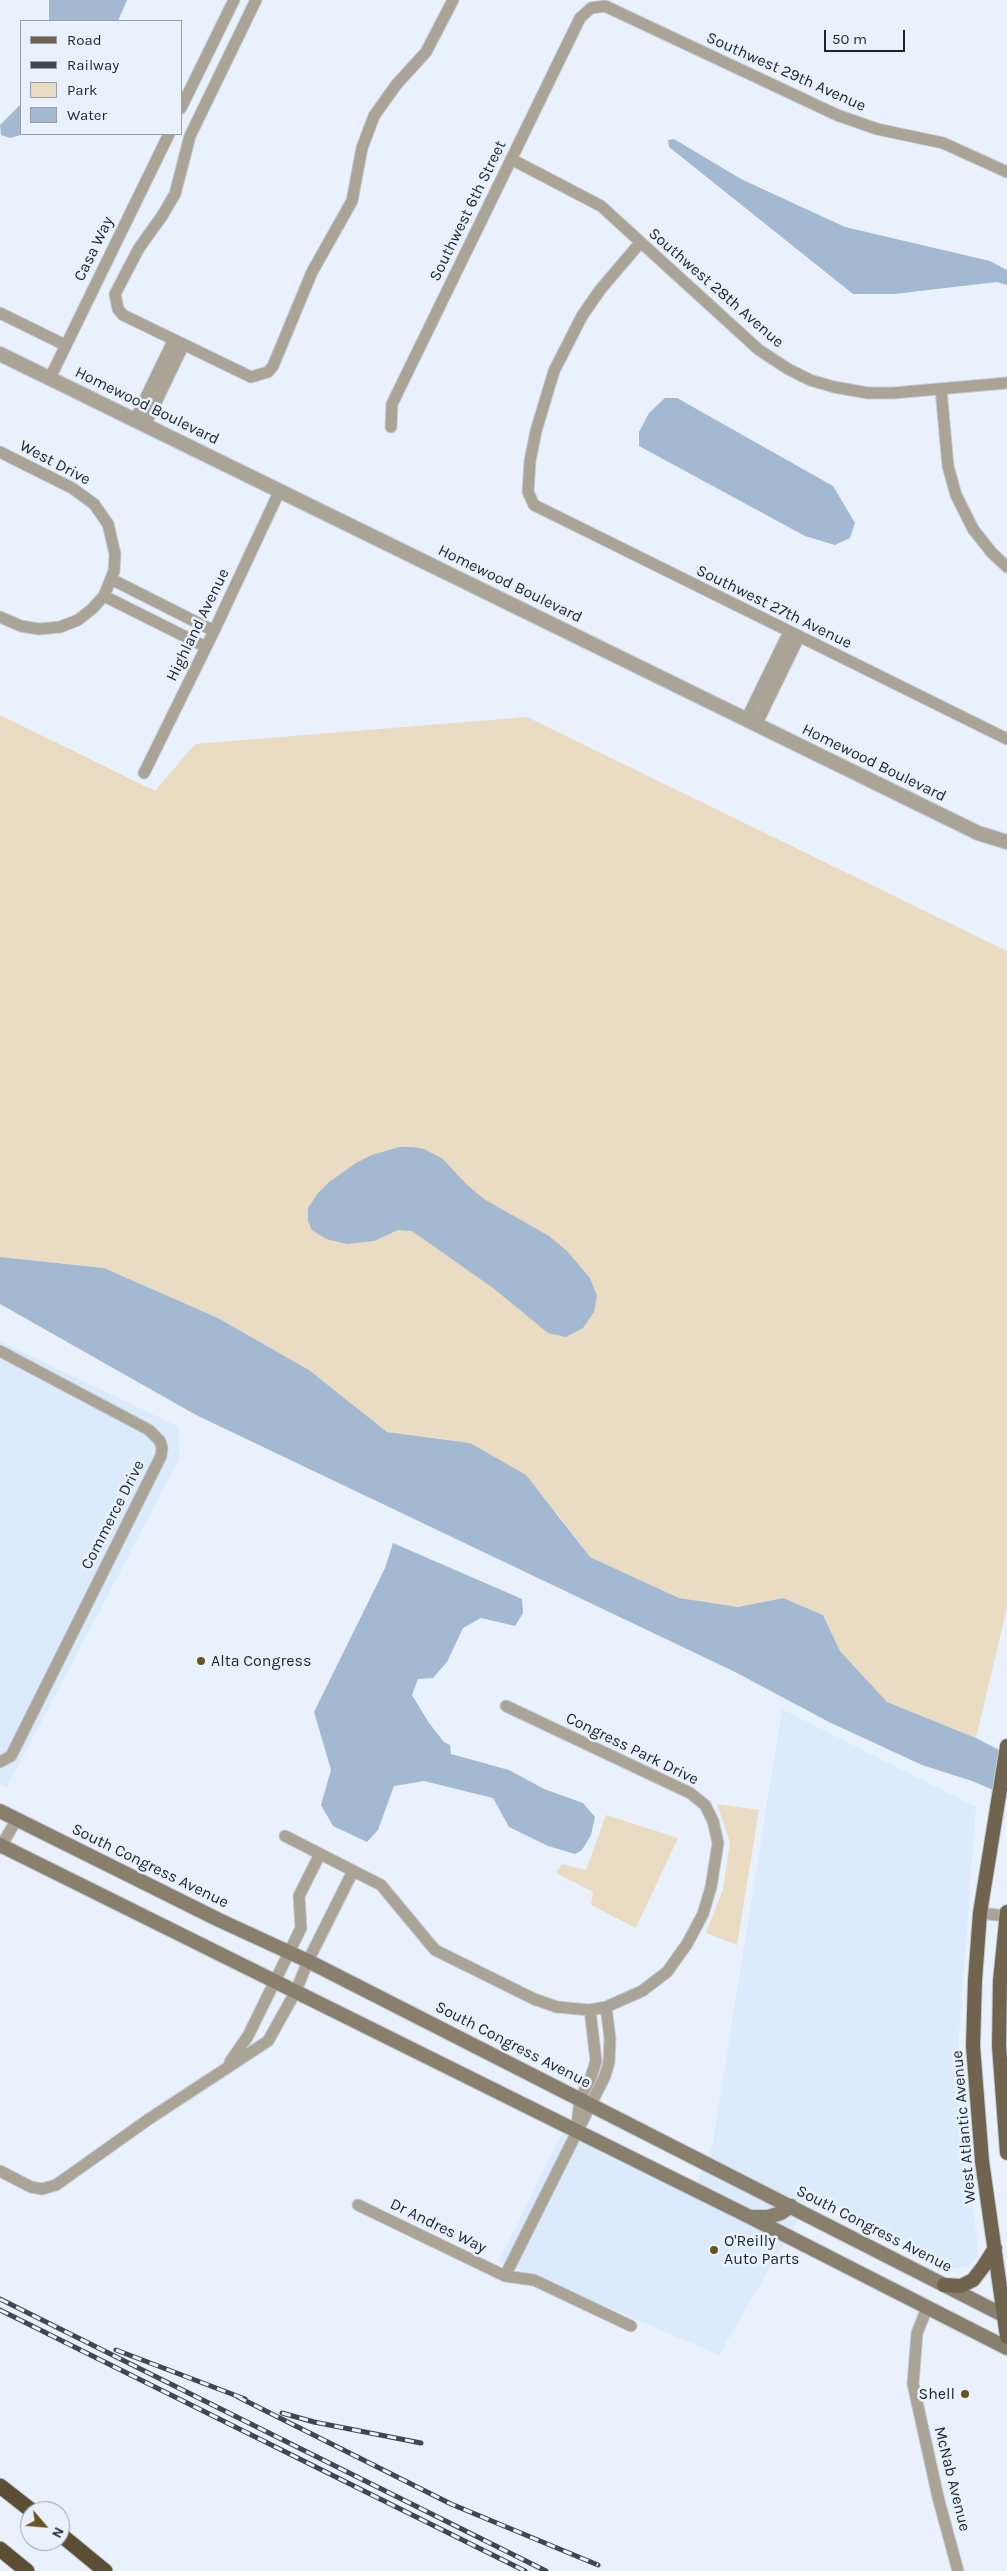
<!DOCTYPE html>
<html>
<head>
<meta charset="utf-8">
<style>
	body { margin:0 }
	#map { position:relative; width:1007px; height:2571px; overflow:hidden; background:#e9f2fc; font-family:Karla,sans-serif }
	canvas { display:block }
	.legend { position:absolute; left:20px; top:20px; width:162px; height:115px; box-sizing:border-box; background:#e9f2fc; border:1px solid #97a0a9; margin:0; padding:6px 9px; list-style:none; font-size:15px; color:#1d242d }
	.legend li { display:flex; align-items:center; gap:10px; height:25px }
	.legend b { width:25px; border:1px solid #97a0a9 }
	.north { position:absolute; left:20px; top:2501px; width:50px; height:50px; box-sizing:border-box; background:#e9f2fc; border:1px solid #97a0a9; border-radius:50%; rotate:117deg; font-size:14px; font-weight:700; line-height:20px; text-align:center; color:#1d242d }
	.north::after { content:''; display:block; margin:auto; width:18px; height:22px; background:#6a5323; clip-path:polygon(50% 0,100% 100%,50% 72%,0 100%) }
	.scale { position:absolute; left:824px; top:30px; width:81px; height:22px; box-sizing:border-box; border:2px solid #1d242d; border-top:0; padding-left:6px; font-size:15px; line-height:18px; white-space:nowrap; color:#1d242d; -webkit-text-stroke:4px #e9f2fc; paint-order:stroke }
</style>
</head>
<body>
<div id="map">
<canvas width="1007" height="2571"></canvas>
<ul class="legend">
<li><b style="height:6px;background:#70644e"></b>Road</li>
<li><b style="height:6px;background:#404750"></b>Railway</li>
<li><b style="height:14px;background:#e9dcc2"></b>Park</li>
<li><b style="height:14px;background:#a3b8d1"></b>Water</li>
</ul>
<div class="north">N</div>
<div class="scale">50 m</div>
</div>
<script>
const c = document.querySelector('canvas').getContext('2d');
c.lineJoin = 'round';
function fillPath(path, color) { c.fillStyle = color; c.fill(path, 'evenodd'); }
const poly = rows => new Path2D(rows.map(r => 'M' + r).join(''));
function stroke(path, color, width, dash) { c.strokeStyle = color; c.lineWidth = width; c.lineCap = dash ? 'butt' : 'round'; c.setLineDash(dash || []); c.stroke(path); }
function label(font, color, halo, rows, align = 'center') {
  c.font = font + ' Karla,sans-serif'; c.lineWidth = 5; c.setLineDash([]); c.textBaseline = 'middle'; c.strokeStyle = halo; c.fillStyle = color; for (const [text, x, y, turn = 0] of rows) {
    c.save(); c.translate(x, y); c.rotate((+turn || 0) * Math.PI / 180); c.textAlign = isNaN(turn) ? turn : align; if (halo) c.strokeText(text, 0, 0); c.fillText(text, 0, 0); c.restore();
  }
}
const built = poly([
	[0,1341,179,1427,180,1458,7,1787,0,1784],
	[782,1709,976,1807,956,2077,979,2255,968,2267,949,2269,812,2196,719,2355,499,2261,562,2133,692,2196,712,2147]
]);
const green = poly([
	[0,715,155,791,195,744,527,717,1007,951,1007,1608,976,1738,887,1702,840,1651,823,1615,783,1598,738,1607,679,1598,590,1557,556,1512,470,1443,387,1432,309,1370,218,1318,104,1268,0,1257],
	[717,1804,759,1810,737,1945,706,1933,723,1889,730,1843],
	[606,1815,678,1838,636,1928,591,1905,593,1892,556,1873,562,1864,586,1870]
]);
const water = poly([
	[49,0,127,0,118,21,49,21],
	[21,104,21,134,24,134,10,138,1,135,0,125],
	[674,139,741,179,845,227,990,261,1007,270,1007,285,997,282,894,294,853,294,669,147,668,140],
	[665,398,677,398,833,486,855,523,850,538,835,545,805,536,639,446,639,432,649,413],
	[399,1147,413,1147,424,1149,443,1159,466,1184,484,1199,549,1236,567,1251,590,1278,597,1296,594,1312,583,1328,566,1337,548,1333,493,1288,412,1231,398,1230,374,1241,347,1244,326,1239,312,1230,308,1221,308,1208,318,1193,329,1182,356,1163,372,1155],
	[0,1257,104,1268,218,1318,309,1370,387,1432,470,1443,526,1475,590,1557,679,1598,738,1607,783,1598,823,1615,840,1651,887,1702,976,1738,1007,1754,1007,1796,972,1781,922,1765,829,1722,735,1672,196,1415,0,1304],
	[393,1543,522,1599,523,1613,515,1626,481,1618,463,1628,447,1662,433,1678,418,1679,412,1695,429,1723,444,1742,450,1745,451,1754,509,1770,544,1789,583,1803,595,1817,591,1835,582,1850,575,1854,548,1846,509,1827,493,1798,424,1781,394,1786,378,1830,367,1842,333,1826,321,1805,331,1770,314,1712,385,1568]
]);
const minor = poly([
	[256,0,190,136,175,194,162,216,139,248,115,294,118,309,123,315,251,377,268,372,273,366,312,272,352,201,362,148,374,116,396,85,426,52,453,0],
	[181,108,234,0],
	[511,159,601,206,759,350,788,369,810,380,834,387,868,393,893,393,1007,383],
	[640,243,600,290,582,316,554,371,536,431,530,461,528,492,534,505,1007,739],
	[0,313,65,345],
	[50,378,169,134],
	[941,389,948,466,956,495,973,529,992,553,1007,567],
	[135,420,173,341],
	[145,425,183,346],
	[391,427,392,404,580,18,591,8,605,6,837,115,877,129,943,143,1007,172],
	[0,452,72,488,94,504,108,524,115,554,114,571,104,596,92,609,78,620,60,627,39,629,21,626,0,617],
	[111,579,214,631],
	[104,596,206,647],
	[746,720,789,632],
	[756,725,799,637],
	[144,773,214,631,280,490],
	[0,1351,149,1430,160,1441,162,1448,161,1456,11,1756,0,1762],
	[285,1836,381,1885,435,1950,534,1999,557,2007,590,2010,606,2007,642,1991,667,1972,687,1944,703,1914,711,1887,718,1843,713,1821,705,1805,690,1793,506,1706],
	[0,1848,17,1819],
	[980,1913,1006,1916],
	[230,2062,248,2036,301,1928,299,1896,320,1854],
	[577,2125,580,2099,590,2080,596,2061,590,2010],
	[0,2171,31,2187,42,2189,56,2185,149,2119,268,2041,296,1991,308,1961,353,1871],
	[358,2205,505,2276,534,2280,631,2326],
	[505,2276,605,2076,609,2062,610,2038,606,2007],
	[927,2308,917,2333,913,2384,938,2497,958,2571]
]);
const tertiary = poly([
	[0,354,978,833,1007,842]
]);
const secondary = poly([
	[0,1811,219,1920,308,1961,1007,2317],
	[0,1845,750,2217,1007,2348],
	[753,2217,768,2217,781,2213,791,2206]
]);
const primary = poly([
	[1007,1746,980,1913,975,1980,973,2046,982,2161,1007,2337],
	[1007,1912,1000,1981,999,2046,1007,2153],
	[944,2285,961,2286,973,2280,983,2267,995,2248]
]);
const motorway = poly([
	[0,2486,32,2511],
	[60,2534,105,2571],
	[0,2549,27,2571]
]);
const rail = poly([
	[0,2299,546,2571],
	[0,2310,525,2571],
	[116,2350,245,2399],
	[238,2397,451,2504,598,2565],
	[282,2413,314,2422,421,2443]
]);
const markers = [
	[201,1661,5,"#6a5323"],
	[714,2250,5,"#6a5323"],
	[965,2394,5,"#6a5323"]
];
const streetNames = [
	["Southwest 29th Avenue",786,72,24],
	["Southwest 6th Street",468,211,-64],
	["Casa Way",94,249,-64],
	["Southwest 28th Avenue",716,288,41],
	["Homewood Boulevard",147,406,26],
	["West Drive",55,463,28],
	["Homewood Boulevard",510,584,26],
	["Southwest 27th Avenue",774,607,26],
	["Highland Avenue",198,625,-64],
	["Homewood Boulevard",874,763,26],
	["Commerce Drive",113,1515,-63],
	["Congress Park Drive",632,1749,26],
	["South Congress Avenue",150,1866,26],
	["South Congress Avenue",513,2045,27],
	["West Atlantic Avenue",964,2127,-95],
	["Dr Andres Way",438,2226,26],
	["South Congress Avenue",874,2229,27],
	["McNab Avenue",952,2479,76]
];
const poiNames = [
	["Alta Congress",211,1661],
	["O'Reilly",724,2241],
	["Auto Parts",724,2259],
	["Shell",955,2394,"right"]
];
fillPath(built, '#dbebfd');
fillPath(green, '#e9dcc2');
fillPath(water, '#a3b8d1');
stroke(minor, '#c4cdd7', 13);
stroke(tertiary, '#c4cdd7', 16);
stroke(secondary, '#c4cdd7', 16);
stroke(primary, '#c4cdd7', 16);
stroke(motorway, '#c4cdd7', 17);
stroke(minor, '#aaa497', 11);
stroke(tertiary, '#aaa497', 14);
stroke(secondary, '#887f6d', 14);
stroke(primary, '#70644e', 14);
stroke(motorway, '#5b4e34', 15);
stroke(rail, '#404750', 5);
stroke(rail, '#e9f2fc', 3, [9]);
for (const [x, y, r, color] of markers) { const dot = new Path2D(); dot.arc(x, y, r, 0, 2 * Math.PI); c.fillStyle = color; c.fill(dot); stroke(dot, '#e9f2fc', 2); }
label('16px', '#1d242d', '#e9f2fc', streetNames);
label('16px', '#1d242d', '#e9f2fc', poiNames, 'left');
</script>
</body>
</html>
